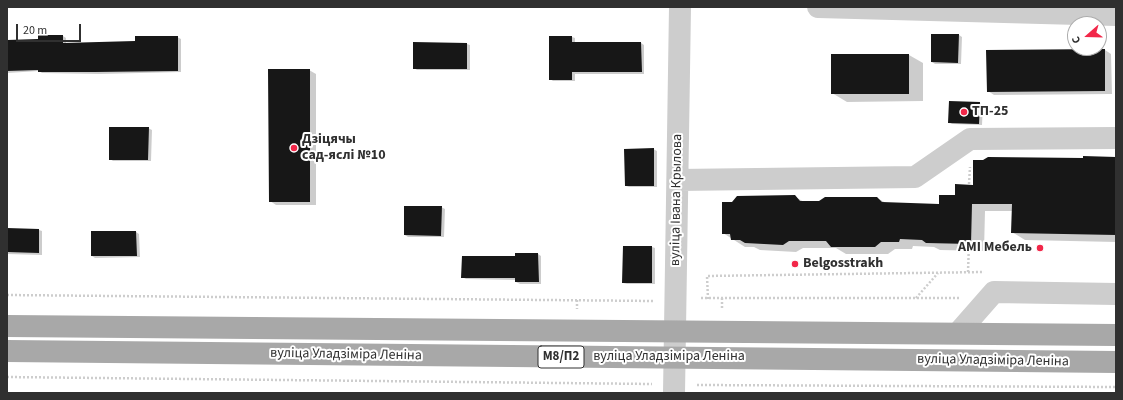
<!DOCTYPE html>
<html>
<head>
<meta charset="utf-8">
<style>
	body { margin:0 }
	#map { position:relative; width:1123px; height:400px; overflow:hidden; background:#fff; font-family:"Source Sans 3",sans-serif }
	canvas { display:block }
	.frame { position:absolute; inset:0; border:8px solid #303030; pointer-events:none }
	.north { position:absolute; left:1067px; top:16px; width:40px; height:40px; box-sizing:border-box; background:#fff; border:1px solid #acacac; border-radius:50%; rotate:250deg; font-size:11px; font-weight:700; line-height:16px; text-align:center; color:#303030 }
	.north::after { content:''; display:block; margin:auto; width:14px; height:18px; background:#f22749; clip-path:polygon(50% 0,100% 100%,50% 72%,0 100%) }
	.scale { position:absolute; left:16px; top:24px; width:65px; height:18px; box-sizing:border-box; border:2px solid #303030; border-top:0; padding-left:5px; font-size:12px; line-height:14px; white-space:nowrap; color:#303030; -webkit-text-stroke:3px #fff; paint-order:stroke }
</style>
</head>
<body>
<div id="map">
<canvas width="1123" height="400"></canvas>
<div class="frame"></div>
<div class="north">С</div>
<div class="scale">20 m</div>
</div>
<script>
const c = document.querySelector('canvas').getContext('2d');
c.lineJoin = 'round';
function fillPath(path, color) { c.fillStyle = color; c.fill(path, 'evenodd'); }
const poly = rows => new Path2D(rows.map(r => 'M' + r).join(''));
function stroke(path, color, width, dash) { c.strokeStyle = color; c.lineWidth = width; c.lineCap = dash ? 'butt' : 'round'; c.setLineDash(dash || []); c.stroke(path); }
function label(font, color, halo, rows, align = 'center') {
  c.font = font + ' "Source Sans 3",sans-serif'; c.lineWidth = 4; c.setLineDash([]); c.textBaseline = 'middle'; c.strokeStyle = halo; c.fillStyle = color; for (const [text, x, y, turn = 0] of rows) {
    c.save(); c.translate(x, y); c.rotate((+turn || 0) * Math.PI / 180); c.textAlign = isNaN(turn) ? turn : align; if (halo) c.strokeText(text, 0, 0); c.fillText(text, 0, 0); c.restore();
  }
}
const shadow = poly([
	[959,35,962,37,961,64,935,64,932,62],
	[63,36,66,38,66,44,136,42,177,37,181,39,181,72,99,74,42,73,39,71,7,73,7,41,39,40],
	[550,37,572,37,575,38,575,43,641,43,644,45,644,74,575,74,575,81,553,81,550,79],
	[414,43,467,44,470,45,470,70,417,70,414,68],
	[1105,50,1111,54,1112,94,994,95,988,91],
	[832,55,909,55,923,63,923,101,847,102,832,93],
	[309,70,316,74,316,205,276,205,270,201],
	[979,103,983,105,982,125,952,124,949,122],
	[148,128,152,130,151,161,113,161,110,159],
	[653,149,657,151,657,187,629,187,626,186],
	[1116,158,1116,242,1025,240,1012,232,1013,211,985,211,984,251,940,250,934,247,913,246,912,249,895,249,888,254,846,254,836,248,803,248,796,252,760,250,754,247,745,247,723,233,732,203,794,196,804,202,877,198,886,203,940,205,974,186],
	[441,207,445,209,444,237,408,237,405,235],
	[7,229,39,230,42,231,42,255,7,254],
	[92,232,136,232,139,234,140,257,95,258,92,256],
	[652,247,655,248,655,284,627,284,623,283],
	[538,254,541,256,541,284,520,284,516,282,516,280,466,279,462,277,516,257]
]);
const building = poly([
	[931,34,959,34,958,63,931,62],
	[38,35,63,35,63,43,135,41,135,36,178,36,178,71,95,72,38,72,38,70,7,71,7,40,38,39],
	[549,36,572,36,572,42,641,42,642,72,572,72,572,80,549,80],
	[413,42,467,43,467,69,413,69],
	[1105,49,1105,91,987,92,986,50],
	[831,54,909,54,909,94,831,94],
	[268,69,310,69,310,202,269,202],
	[949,101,980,102,979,124,948,123],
	[109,127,149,127,148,160,109,160],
	[654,148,654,186,625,186,624,149],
	[1083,156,1116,157,1116,235,1011,233,1012,204,972,204,971,244,926,243,922,240,900,239,899,242,881,242,875,247,831,247,826,241,789,241,783,245,745,243,740,240,731,240,730,234,722,234,722,202,732,202,737,196,795,195,800,201,819,201,825,197,877,197,882,202,939,204,939,195,955,195,955,184,973,185,973,160,983,160,988,157,1083,158],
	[404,206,442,206,441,236,404,235],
	[7,228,39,229,39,253,7,252],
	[91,231,136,231,137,256,91,256],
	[623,246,652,246,652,283,622,283],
	[515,253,538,253,539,282,515,282,515,278,461,278,462,256,515,256]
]);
const path = poly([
	[969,184,970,167],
	[968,272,969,243],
	[7,295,654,301],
	[701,298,960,298],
	[722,298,722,309],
	[916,298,938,273],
	[708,299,707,276,984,272],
	[577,300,577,309],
	[7,377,652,384],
	[697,385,1116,387]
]);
const minor = poly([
	[818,7,1116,15],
	[678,180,915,177,970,139,1116,138],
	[958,333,994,292,1116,294],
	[674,393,680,7]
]);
const major = poly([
	[7,326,1116,335],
	[7,351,1116,362]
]);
const markers = [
	[964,112,4,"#f22749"],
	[294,148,4,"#f22749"],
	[1040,248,4,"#f22749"],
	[795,264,4,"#f22749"]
];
const shields = [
	[561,357,46]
];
const shieldNames = [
	["М8/П2",561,357]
];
const poiNames = [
	["ТП-25",972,112],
	["Дзіцячы",302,140],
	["сад-яслі №10",302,156],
	["AMI Мебель",1032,248,"right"],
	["Belgosstrakh",803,264]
];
const streetNames = [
	["вуліца Івана Крылова",677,200,-89],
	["вуліца Уладзіміра Леніна",346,355,1],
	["вуліца Уладзіміра Леніна",669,357],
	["вуліца Уладзіміра Леніна",993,361,1]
];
fillPath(shadow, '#0003');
fillPath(building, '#171717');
stroke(path, '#cdcdcd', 2.5, [2, 2]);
stroke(minor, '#cdcdcd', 22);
stroke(major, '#a8a8a8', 22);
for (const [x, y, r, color] of markers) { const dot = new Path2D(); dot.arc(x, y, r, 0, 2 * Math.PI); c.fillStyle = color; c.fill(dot); stroke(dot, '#fff', 1.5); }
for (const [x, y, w] of shields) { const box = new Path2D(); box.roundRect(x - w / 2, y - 11, w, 22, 3); c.fillStyle = '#fff'; c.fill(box); stroke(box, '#303030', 1); }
label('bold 13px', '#303030', null, shieldNames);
label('bold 14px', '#303030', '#fff', poiNames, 'left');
label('14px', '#303030', '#fff', streetNames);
</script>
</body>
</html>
